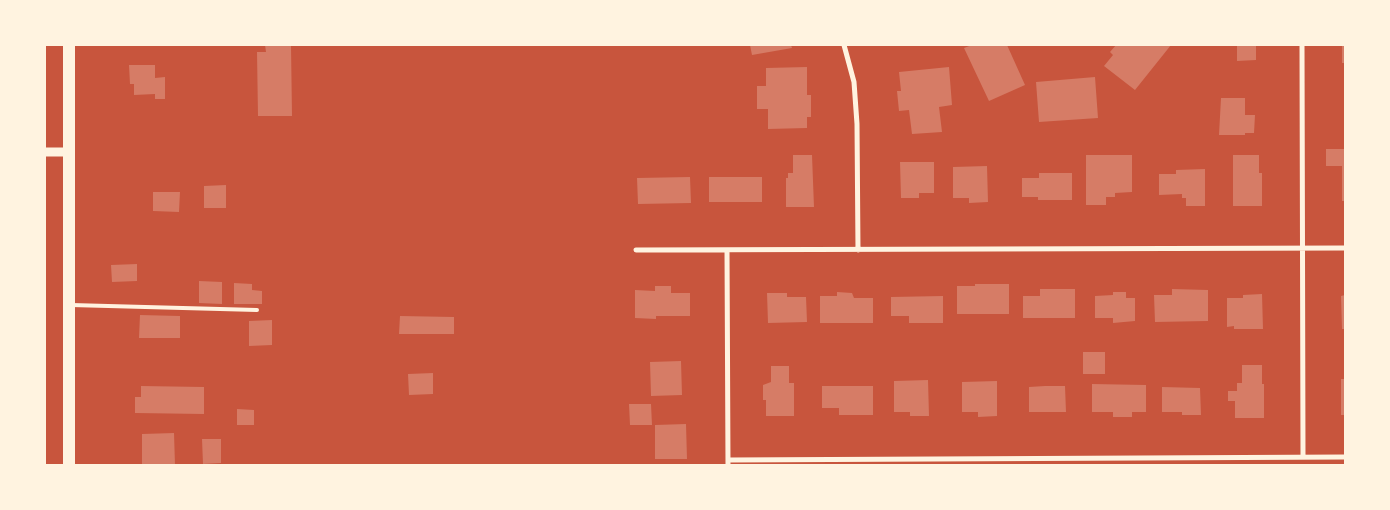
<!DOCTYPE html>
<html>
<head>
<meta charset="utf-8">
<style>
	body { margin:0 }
	#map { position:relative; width:1390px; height:510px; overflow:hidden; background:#c8553d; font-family:Lato,sans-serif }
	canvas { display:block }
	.frame { position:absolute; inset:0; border:46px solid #fff3e0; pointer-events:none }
</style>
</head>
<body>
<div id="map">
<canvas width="1390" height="510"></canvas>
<div class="frame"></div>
</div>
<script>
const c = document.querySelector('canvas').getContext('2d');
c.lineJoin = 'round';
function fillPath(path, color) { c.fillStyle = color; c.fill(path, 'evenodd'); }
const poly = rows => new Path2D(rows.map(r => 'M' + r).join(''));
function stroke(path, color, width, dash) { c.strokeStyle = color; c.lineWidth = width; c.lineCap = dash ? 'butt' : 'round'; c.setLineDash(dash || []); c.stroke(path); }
const building = poly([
	[265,45,291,45,292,116,258,116,257,52,266,52],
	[750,45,791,45,792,48,752,55],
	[972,45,1007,45,1025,85,989,101,964,48],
	[1116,45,1171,45,1135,90,1104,66,1113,55,1110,52],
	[1237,45,1256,45,1256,60,1237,61],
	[1342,45,1345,45,1345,63,1342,63],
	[129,65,155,65,155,78,165,77,165,99,155,99,155,94,134,95,134,84,130,84],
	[807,67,807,95,811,95,811,117,807,117,807,128,768,129,768,109,757,109,757,86,766,86,766,68],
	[949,67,952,105,939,107,942,132,912,134,909,110,899,111,897,91,901,91,899,72],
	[1095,77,1098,118,1039,122,1036,82],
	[1221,98,1245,98,1245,115,1255,115,1254,133,1245,133,1245,135,1219,135],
	[1326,149,1345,149,1345,201,1342,201,1342,166,1326,166],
	[793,155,812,155,814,207,786,207,786,178,788,178,788,173,793,173],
	[1086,155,1132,155,1132,192,1115,193,1115,197,1106,197,1106,205,1086,205],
	[1233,155,1259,155,1259,173,1262,173,1262,206,1233,206],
	[900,162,934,162,934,193,919,193,919,198,901,198],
	[987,166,988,202,969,203,969,198,953,198,953,167],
	[1205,169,1205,206,1186,206,1186,198,1182,198,1182,194,1159,195,1159,174,1176,174,1176,170],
	[1039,173,1072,173,1072,200,1038,200,1038,197,1022,197,1022,178,1039,178],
	[690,177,691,203,638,204,637,178],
	[709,177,762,177,762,202,709,202],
	[226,185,226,208,204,208,204,186],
	[153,192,180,192,179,212,153,211],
	[137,264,137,281,112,282,111,265],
	[199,281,222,282,222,304,199,303],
	[234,283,252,284,252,290,262,291,262,304,234,304],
	[975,284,1009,284,1009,314,957,314,957,286,975,286],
	[655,286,671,286,671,293,690,293,690,316,656,316,656,319,635,318,635,290,655,291],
	[1040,289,1075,289,1075,318,1023,318,1023,296,1040,296],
	[1172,289,1208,290,1208,321,1155,322,1154,295,1172,295],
	[837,292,852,293,854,298,873,298,873,323,820,323,820,296,837,296],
	[1113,292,1126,292,1126,298,1135,298,1135,321,1113,323,1113,318,1095,318,1095,296,1113,295],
	[767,293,787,293,787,297,806,297,807,322,768,323],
	[1262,294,1263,329,1234,329,1234,326,1227,327,1227,298,1243,298,1243,295],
	[1345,295,1345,329,1342,329,1341,296],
	[943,296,943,323,909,323,909,316,891,316,891,297],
	[140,315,180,316,180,338,139,338],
	[400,316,454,317,454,334,399,334],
	[272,320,272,345,249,346,249,321],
	[1083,352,1105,352,1105,374,1083,374],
	[681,361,682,395,651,396,650,362],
	[1242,365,1262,365,1262,384,1264,384,1264,418,1235,418,1235,401,1228,401,1228,391,1237,391,1237,383,1242,383],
	[771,366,789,366,789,383,794,383,794,416,766,416,766,400,763,400,763,385,771,382],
	[433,373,433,394,409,395,408,374],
	[1341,379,1345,379,1345,415,1341,415],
	[928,380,929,416,910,416,910,412,894,412,894,381],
	[997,381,997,416,978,417,978,412,962,412,962,382],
	[1092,384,1146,385,1146,412,1132,412,1132,417,1113,417,1113,412,1092,412],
	[141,386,204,387,204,414,135,413,135,397,141,397],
	[822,386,873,386,873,415,839,415,839,408,822,408],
	[1045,386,1065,386,1066,412,1029,412,1029,387],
	[1162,387,1200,388,1201,415,1182,415,1182,412,1162,412],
	[629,404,651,404,652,425,630,425],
	[237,409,254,410,254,425,237,425],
	[686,424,687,459,655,459,655,425],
	[174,433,175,465,142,465,142,434],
	[202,439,221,439,221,463,203,464]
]);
const service = poly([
	[71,305,257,310]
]);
const minor = poly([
	[844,45,854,82,857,124,858,250],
	[1302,45,1303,457],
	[636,250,1345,248],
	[727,250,728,465],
	[728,460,1345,457]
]);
const tertiary = poly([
	[45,152,69,152]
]);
const primary = poly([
	[69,45,69,465]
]);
fillPath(building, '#d67c66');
stroke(service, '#fff3e0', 4);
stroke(minor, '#fff3e0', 5);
stroke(tertiary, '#fff3e0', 9);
stroke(primary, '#fff3e0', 12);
</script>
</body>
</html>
